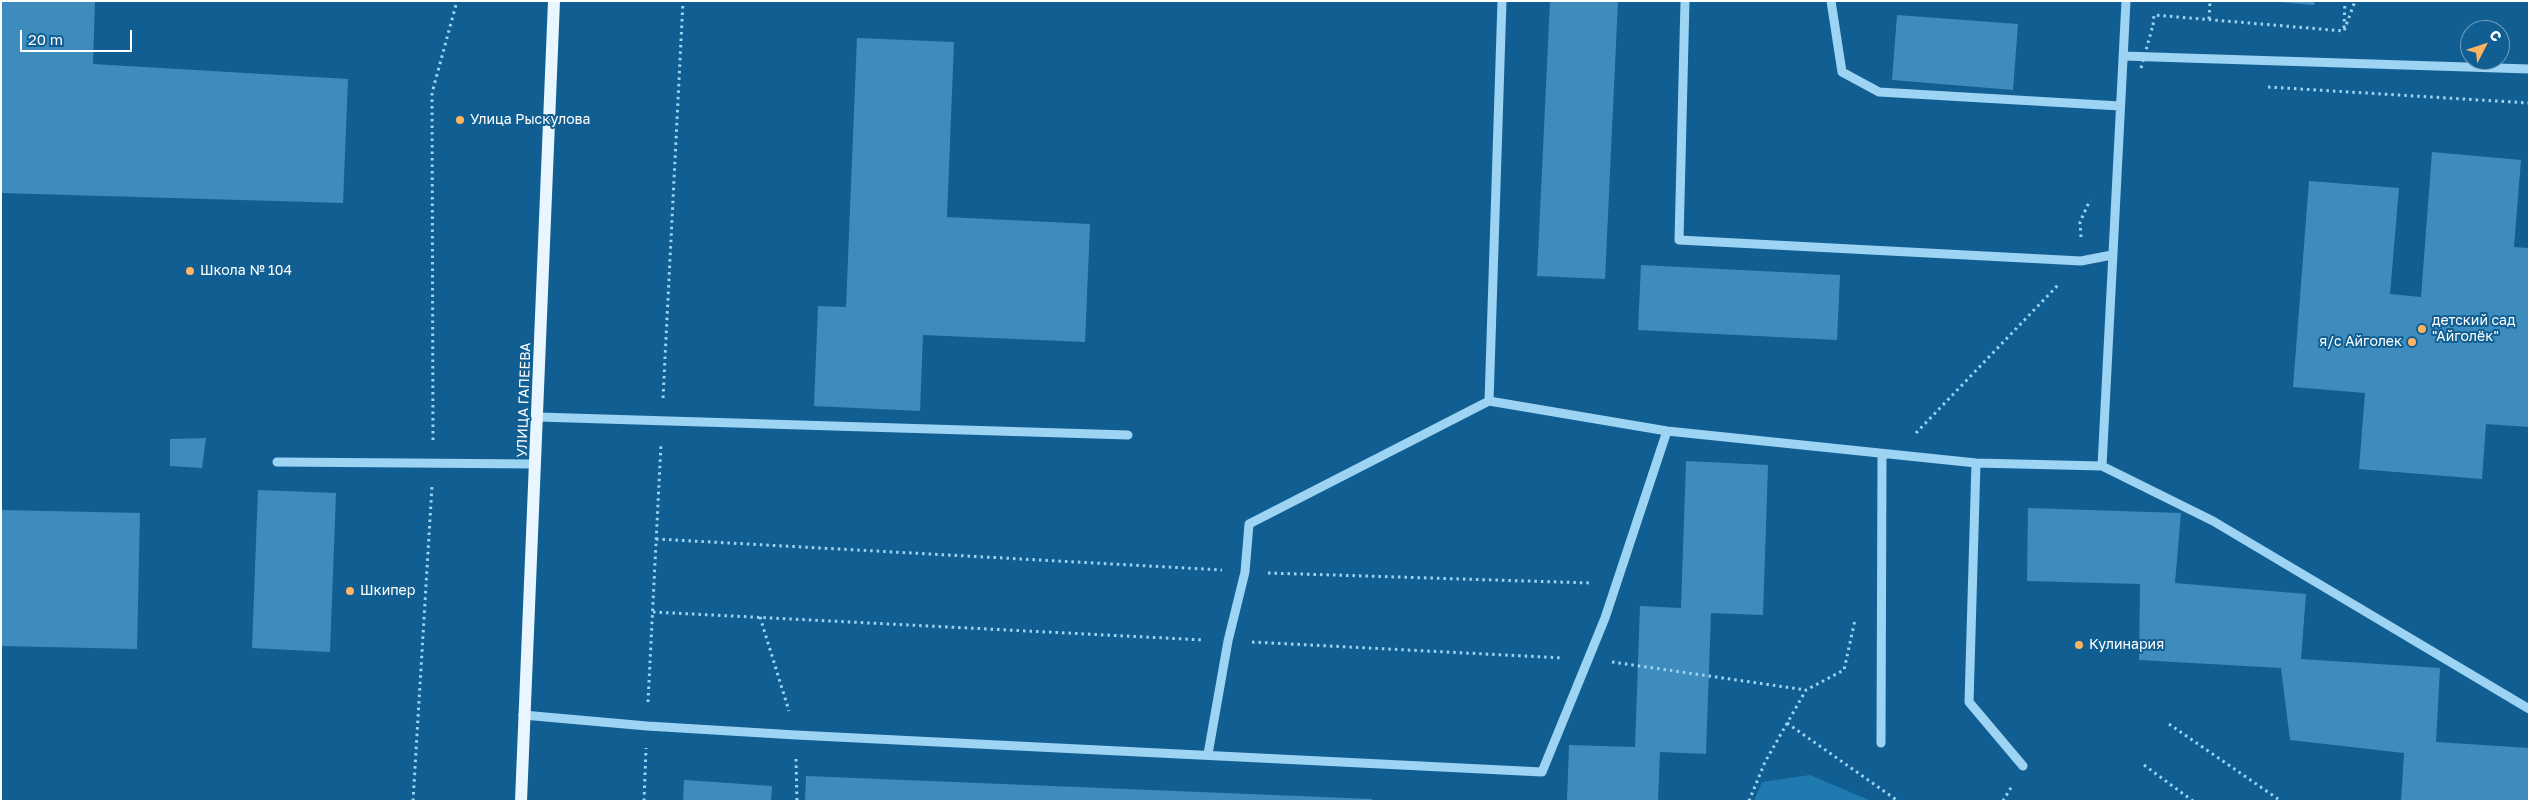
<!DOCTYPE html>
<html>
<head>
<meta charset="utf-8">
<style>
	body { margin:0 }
	#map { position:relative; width:2530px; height:802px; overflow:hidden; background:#115f92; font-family:"Golos Text",sans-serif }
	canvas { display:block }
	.frame { position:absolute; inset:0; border:2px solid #fff; pointer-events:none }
	.north { position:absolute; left:2460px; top:20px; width:50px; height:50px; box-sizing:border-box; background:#115f92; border:1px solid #709fbe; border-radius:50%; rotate:49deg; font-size:14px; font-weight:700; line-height:20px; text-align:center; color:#fff }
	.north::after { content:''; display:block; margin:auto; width:18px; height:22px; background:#ffb55f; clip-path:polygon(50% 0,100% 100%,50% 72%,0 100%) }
	.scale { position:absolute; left:20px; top:30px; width:112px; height:22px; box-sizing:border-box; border:2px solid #fff; border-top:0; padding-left:6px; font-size:15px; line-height:18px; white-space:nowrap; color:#fff; -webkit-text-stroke:4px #115f92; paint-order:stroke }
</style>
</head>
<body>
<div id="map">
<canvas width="2530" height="802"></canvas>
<div class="frame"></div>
<div class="north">С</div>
<div class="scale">20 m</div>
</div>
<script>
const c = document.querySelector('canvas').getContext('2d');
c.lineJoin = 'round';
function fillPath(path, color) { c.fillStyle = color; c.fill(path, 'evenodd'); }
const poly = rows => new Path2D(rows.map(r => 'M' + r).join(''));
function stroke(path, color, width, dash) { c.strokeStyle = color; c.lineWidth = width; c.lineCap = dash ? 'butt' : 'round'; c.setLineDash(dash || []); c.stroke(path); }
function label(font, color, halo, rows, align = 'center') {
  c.font = font + ' "Golos Text",sans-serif'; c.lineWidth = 4; c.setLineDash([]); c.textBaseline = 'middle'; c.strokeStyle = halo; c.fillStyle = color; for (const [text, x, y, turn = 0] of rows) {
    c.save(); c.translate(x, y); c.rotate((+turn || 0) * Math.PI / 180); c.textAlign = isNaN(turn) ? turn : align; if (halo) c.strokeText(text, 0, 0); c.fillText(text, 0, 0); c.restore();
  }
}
const green = poly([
	[1810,775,1871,801,1754,801,1762,782]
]);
const building = poly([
	[1,1,95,1,93,64,348,79,343,203,1,193],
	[1550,1,1618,1,1605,279,1537,276],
	[2268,1,2315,1,2314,5],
	[1897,15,2018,24,2013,90,1892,80],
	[857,38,954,42,947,217,1090,224,1085,342,923,335,920,411,814,406,818,306,846,307],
	[2432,152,2521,160,2514,247,2529,248,2529,427,2486,424,2482,479,2359,469,2365,393,2293,387,2309,181,2399,188,2390,294,2421,297],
	[1641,265,1840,275,1837,340,1638,330],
	[206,438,202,468,170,466,170,439],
	[1686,461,1768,465,1763,615,1711,613,1706,754,1660,752,1658,801,1567,801,1569,745,1635,747,1640,606,1681,608],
	[258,490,336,493,330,652,252,648],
	[2028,508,2181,513,2175,583,2306,594,2301,659,2440,668,2436,742,2529,748,2529,801,2401,801,2404,753,2290,740,2281,668,2139,660,2140,584,2027,581],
	[1,510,140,513,137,649,1,646],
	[806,776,1372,799,1372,801,805,801],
	[684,780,772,786,771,801,683,801]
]);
const path = poly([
	[2209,19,2210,1],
	[2153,25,2154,15,2344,31,2355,1],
	[2344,28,2345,1],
	[2268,87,2529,103],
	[2081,237,2080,222,2090,200],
	[663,398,683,1],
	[1916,433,2059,284],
	[433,440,432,93,457,1],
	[656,539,1222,570],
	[1268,573,1591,583],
	[653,612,1204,640],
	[760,617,789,711],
	[1252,642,1563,658],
	[1612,662,1806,690],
	[648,702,661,444],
	[1787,723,1898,801],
	[2169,724,2281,801],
	[796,759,797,801],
	[2144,765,2193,801],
	[413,801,432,486],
	[644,801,646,748],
	[1749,801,1765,762,1806,690,1844,670,1855,620],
	[2003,801,2012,786]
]);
const minor = poly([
	[1502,1,1489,401,1667,431,1976,463,2102,466,2126,1],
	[1685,1,1679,240,2081,261,2112,255],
	[1831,1,1842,72,1879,92,2120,106],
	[2123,56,2529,69],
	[538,417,1128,435],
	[277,462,536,464],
	[1976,463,1969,702,2023,766],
	[2102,466,2213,521,2529,709],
	[523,715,647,726,796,735,1542,772,1605,618,1667,431],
	[1881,743,1882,454],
	[1208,754,1228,641,1245,572,1249,524,1489,401]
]);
const major = poly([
	[521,801,554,1]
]);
const pathBridge = poly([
	[2141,68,2153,25]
]);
const markers = [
	[460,120,5,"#ffb55f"],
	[190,271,5,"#ffb55f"],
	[2422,329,5,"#ffb55f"],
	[2412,342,5,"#ffb55f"],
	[350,591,5,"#ffb55f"],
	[2079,645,5,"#ffb55f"]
];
const poiNames = [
	["Улица Рыскулова",470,120],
	["Школа № 104",200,271],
	["детский сад",2432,321],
	["\"Айголёк\"",2432,337],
	["я/c Айголек",2402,342,"right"],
	["Шкипер",360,591],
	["Кулинария",2089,645]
];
const streetNames = [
	["УЛИЦА ГАПЕЕВА",524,400,-88]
];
fillPath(green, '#207ab0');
fillPath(building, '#3e8cbd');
stroke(path, '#9dd3f3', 3, [2.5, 4]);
stroke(minor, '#9dd3f3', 9);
stroke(major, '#e9f5ff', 12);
stroke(pathBridge, '#9dd3f3', 3, [2.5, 4]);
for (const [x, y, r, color] of markers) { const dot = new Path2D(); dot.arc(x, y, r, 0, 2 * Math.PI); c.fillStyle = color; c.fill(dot); stroke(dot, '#115f92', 2); }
label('14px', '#fff', '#115f92', poiNames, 'left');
label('14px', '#fff', '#115f92', streetNames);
</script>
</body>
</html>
